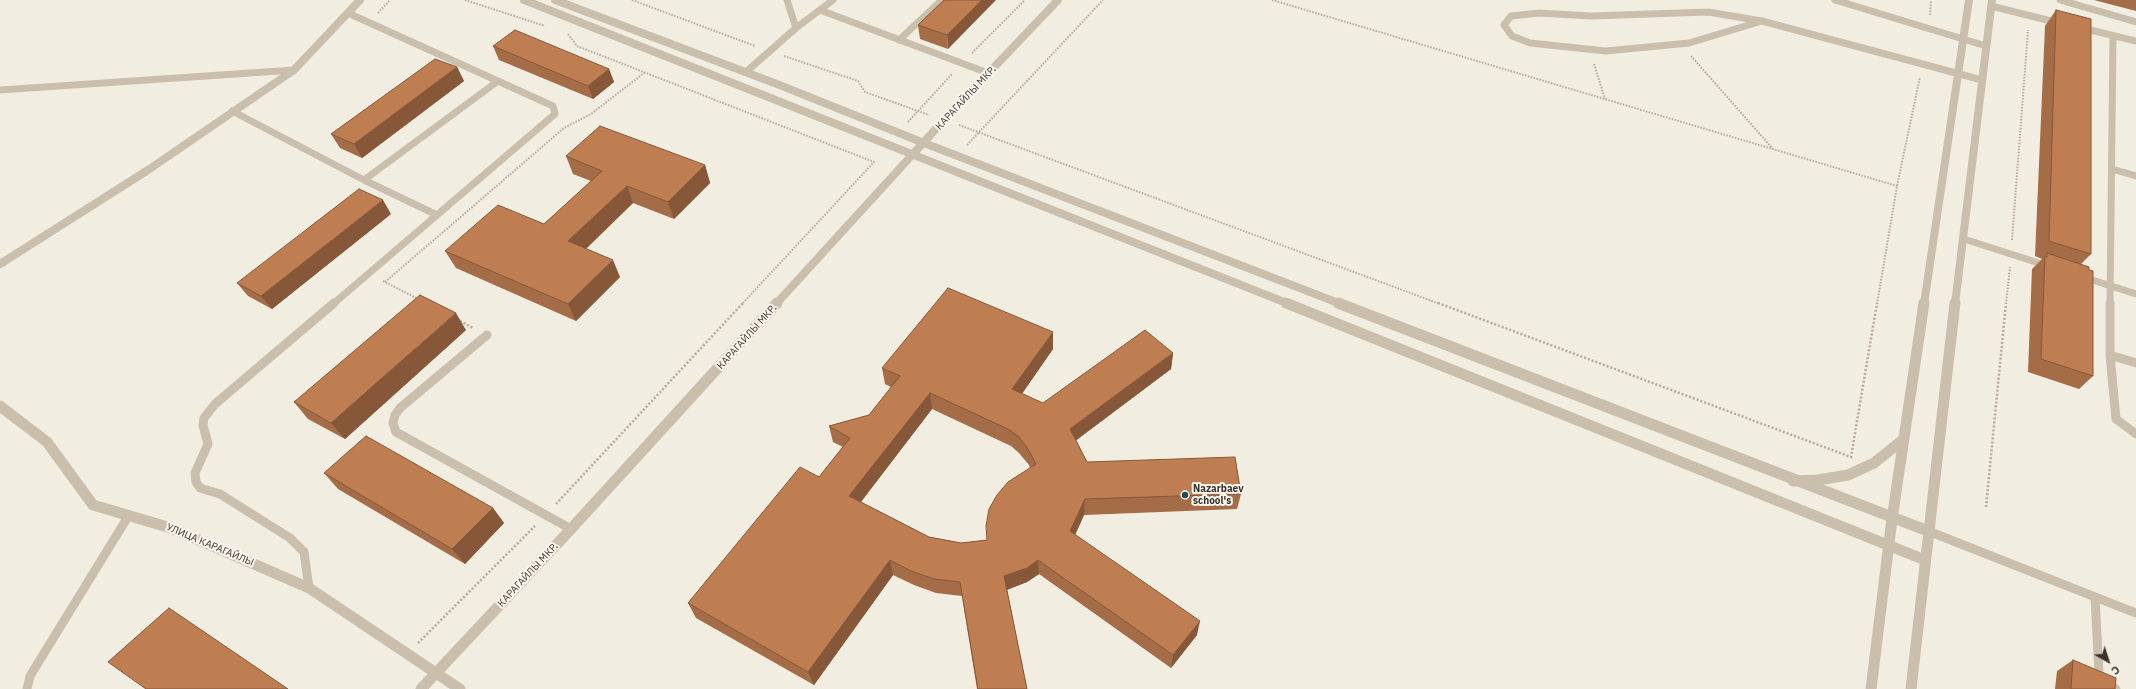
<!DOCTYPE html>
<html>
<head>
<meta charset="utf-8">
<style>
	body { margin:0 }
	#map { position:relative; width:2136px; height:689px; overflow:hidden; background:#f2ede1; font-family:"IBM Plex Sans",sans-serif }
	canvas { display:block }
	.north { position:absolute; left:2088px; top:641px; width:40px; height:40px; -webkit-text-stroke:3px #faf6ee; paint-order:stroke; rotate:141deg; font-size:11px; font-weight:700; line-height:16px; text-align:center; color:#39322b }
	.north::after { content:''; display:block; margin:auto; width:14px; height:18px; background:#39322b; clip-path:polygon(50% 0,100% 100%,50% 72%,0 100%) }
</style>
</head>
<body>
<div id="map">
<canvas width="2136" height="689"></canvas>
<div class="north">С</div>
</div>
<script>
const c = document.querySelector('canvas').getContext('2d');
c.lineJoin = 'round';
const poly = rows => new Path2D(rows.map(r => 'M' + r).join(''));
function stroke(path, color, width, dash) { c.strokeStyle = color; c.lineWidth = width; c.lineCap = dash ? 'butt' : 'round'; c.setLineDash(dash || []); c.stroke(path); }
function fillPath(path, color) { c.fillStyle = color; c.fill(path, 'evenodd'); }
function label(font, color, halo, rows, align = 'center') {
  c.font = font + ' "IBM Plex Sans",sans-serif'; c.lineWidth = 4; c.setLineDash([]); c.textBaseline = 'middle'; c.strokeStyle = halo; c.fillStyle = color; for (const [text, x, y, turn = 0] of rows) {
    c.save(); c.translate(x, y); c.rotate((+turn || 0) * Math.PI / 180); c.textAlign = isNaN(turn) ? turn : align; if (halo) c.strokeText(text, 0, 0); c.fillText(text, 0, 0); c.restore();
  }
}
const pathFar1 = poly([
	[465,0,545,26],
	[632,0,755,46],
	[1272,0,1897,186],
	[378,13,390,0],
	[1930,15,1931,0],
	[568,34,577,46,874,162,742,304],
	[972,53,1025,0],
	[784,56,858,81,865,92,929,115],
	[1691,56,1773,149],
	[1594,64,1605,99],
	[908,122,952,74],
	[959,125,1440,304],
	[967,145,1103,0],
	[2012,240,2028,30],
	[383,281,418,299],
	[385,282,564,128,591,114,644,73],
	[1877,304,1897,186,1920,77],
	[2006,304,2010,267]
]);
const path = poly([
	[1438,303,1851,457,1877,303],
	[460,321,473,328],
	[556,504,743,303],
	[1986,507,2006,303],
	[418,643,535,526]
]);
const serviceFar1 = poly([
	[787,0,796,28],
	[1835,0,1986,46],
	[2060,0,2136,22],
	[1991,6,2059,23],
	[820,10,988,73],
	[1708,12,1762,21,1689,43,1606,51,1530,43,1512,36,1504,25,1511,16,1539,13,1591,16,1708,12],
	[1762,21,1982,80],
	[2082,28,2136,41],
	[899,40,942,0],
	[746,72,796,28,833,0],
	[0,90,294,70],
	[232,111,364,180,437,215],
	[2112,169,2136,176],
	[364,180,498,81],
	[1964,239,2048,266],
	[2083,277,2136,294],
	[333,304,555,114,553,106,348,13],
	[2110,304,2113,36]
]);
const service = poly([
	[487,335,400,408,395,415,393,423,396,432,571,529],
	[2110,355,2110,303],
	[2136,363,2110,355,2116,419,2136,434],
	[1928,531,2136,613],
	[309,588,304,552,290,538,220,494,200,488,196,482,195,473,208,444,203,425,204,418,215,404,334,303],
	[2095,597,2099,674,2116,689],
	[27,689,30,676,129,515]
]);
const minorFar1 = poly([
	[524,0,1289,304],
	[555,0,777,84,924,143,1341,304],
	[0,264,148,170,294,70,360,0]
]);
const minor = poly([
	[1286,303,1925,560],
	[1338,303,1928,531],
	[0,406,47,442,93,505,171,528,309,588,436,673]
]);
const tertiaryFar1 = poly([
	[776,304,944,120,1058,0],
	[1924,304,1969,0],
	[1955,304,1992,0]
]);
const tertiary = poly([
	[1793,481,1818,480,1848,475,1874,463,1904,439],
	[436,673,460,689],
	[421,689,571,529,777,303],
	[1871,689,1892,519,1924,303],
	[1911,689,1955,303]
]);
const wall = poly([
	[944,0,948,49,920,39,918,25],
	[2094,0,2136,0,2136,11],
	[2056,10,2091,254,2081,264,2093,376,2079,389,2028,372,2032,269,2042,259,2035,256,2045,26],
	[493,46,609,69,614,82,593,99,499,60],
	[457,67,464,81,362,158,340,148,331,134],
	[566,156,705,165,710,183,674,219,633,203,586,249,620,277,576,321,456,268,445,251,544,224,591,181,573,174],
	[391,214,272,309,248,296,237,283],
	[466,330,345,439,308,419,294,402],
	[1053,349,1022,394,1043,403,1173,353,1171,369,1076,440,1087,462,1241,494,1237,509,1084,515,1075,535,1197,635,1171,668,1039,574,1027,582,1007,590,1027,689,977,689,962,596,936,593,914,585,893,575,814,685,696,618,688,603,819,477,843,447,833,442,829,426,869,415,891,387,885,384,882,368],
	[932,409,1011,446,1019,453,1029,465,1030,468,987,540,961,543,929,537,861,502],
	[324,473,493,508,504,523,465,564,338,489],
	[2073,660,2115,689,2055,689,2057,671]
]);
const shadedWall = poly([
	[982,0,996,0,948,49,947,35],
	[457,67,464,81,362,158,354,144],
	[609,69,614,82,593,99,588,86],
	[705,165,710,183,674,219,668,202],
	[627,186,633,203,576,258,568,241],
	[383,200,391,214,272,309,261,296],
	[613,260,620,277,576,321,568,304],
	[456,313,466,330,345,439,331,423],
	[1053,332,1053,349,1013,406,1012,389],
	[1173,353,1171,369,1070,445,1070,429],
	[930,393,932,409,853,512,849,496],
	[1085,499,1084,515,1070,546,1070,531],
	[493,508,504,523,465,564,452,549],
	[890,560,893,575,814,685,808,672],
	[1038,560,1039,574,1027,582,1006,590,1004,576],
	[1200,621,1197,635,1171,668,1173,655]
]);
const building = poly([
	[944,0,982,0,947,35,918,25,944,0],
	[2056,10,2091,19,2091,254,2049,241,2056,10],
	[515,30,609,69,588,86,493,46,515,30],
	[435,59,457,67,354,144,331,134,435,59],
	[600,126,705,165,668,202,627,186,568,241,613,260,568,304,445,251,498,205,544,224,602,171,566,156,600,126],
	[359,189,383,200,261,296,237,283,359,189],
	[2047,253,2089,267,2089,270,2093,271,2093,376,2041,359,2045,256,2047,257,2047,253],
	[948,288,1053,332,1012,389,1043,403,1145,330,1173,353,1070,429,1087,462,1235,457,1241,494,1085,499,1070,531,1200,621,1173,655,1038,560,1027,568,1004,576,1027,689,978,689,960,582,934,579,911,571,890,560,808,672,688,603,800,467,819,477,850,438,829,426,869,415,900,376,882,368,948,288],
	[930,393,1010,430,1019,437,1028,449,1036,464,1008,482,997,495,989,509,986,526,987,540,961,543,929,537,849,496,930,393],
	[420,295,456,313,331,423,294,402,420,295],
	[366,436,493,508,452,549,324,473,366,436],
	[169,608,288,689,146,689,108,662,169,608],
	[2073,660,2116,678,2115,689,2071,689,2073,660]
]);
const markers = [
	[1185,495,4,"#234c59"]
];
const streetNames = [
	["КАРАГАЙЛЫ МКР.",966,98,-47],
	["КАРАГАЙЛЫ МКР.",747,337,-48],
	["УЛИЦА КАРАГАЙЛЫ",210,545,23],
	["КАРАГАЙЛЫ МКР.",528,575,-47]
];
const poiNames = [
	["Nazarbaev",1193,489],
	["school's",1193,501]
];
stroke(pathFar1, '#b6a997', 2, [1.5, 1.5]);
stroke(path, '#b6a997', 2.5, [2, 2]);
stroke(serviceFar1, '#cabfad', 7);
stroke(service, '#cabfad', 9);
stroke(minorFar1, '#cabfad', 8);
stroke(minor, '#cabfad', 11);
stroke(tertiaryFar1, '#cabfad', 8);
stroke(tertiary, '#cabfad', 11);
fillPath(wall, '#a46c47');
fillPath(shadedWall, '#865839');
fillPath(building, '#bf7e52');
stroke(building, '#865839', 1);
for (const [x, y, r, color] of markers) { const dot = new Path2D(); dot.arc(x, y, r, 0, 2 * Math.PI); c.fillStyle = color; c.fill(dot); stroke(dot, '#faf6ee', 1.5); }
label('10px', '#39322b', '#faf6ee', streetNames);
label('bold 10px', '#39322b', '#faf6ee', poiNames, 'left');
</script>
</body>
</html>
